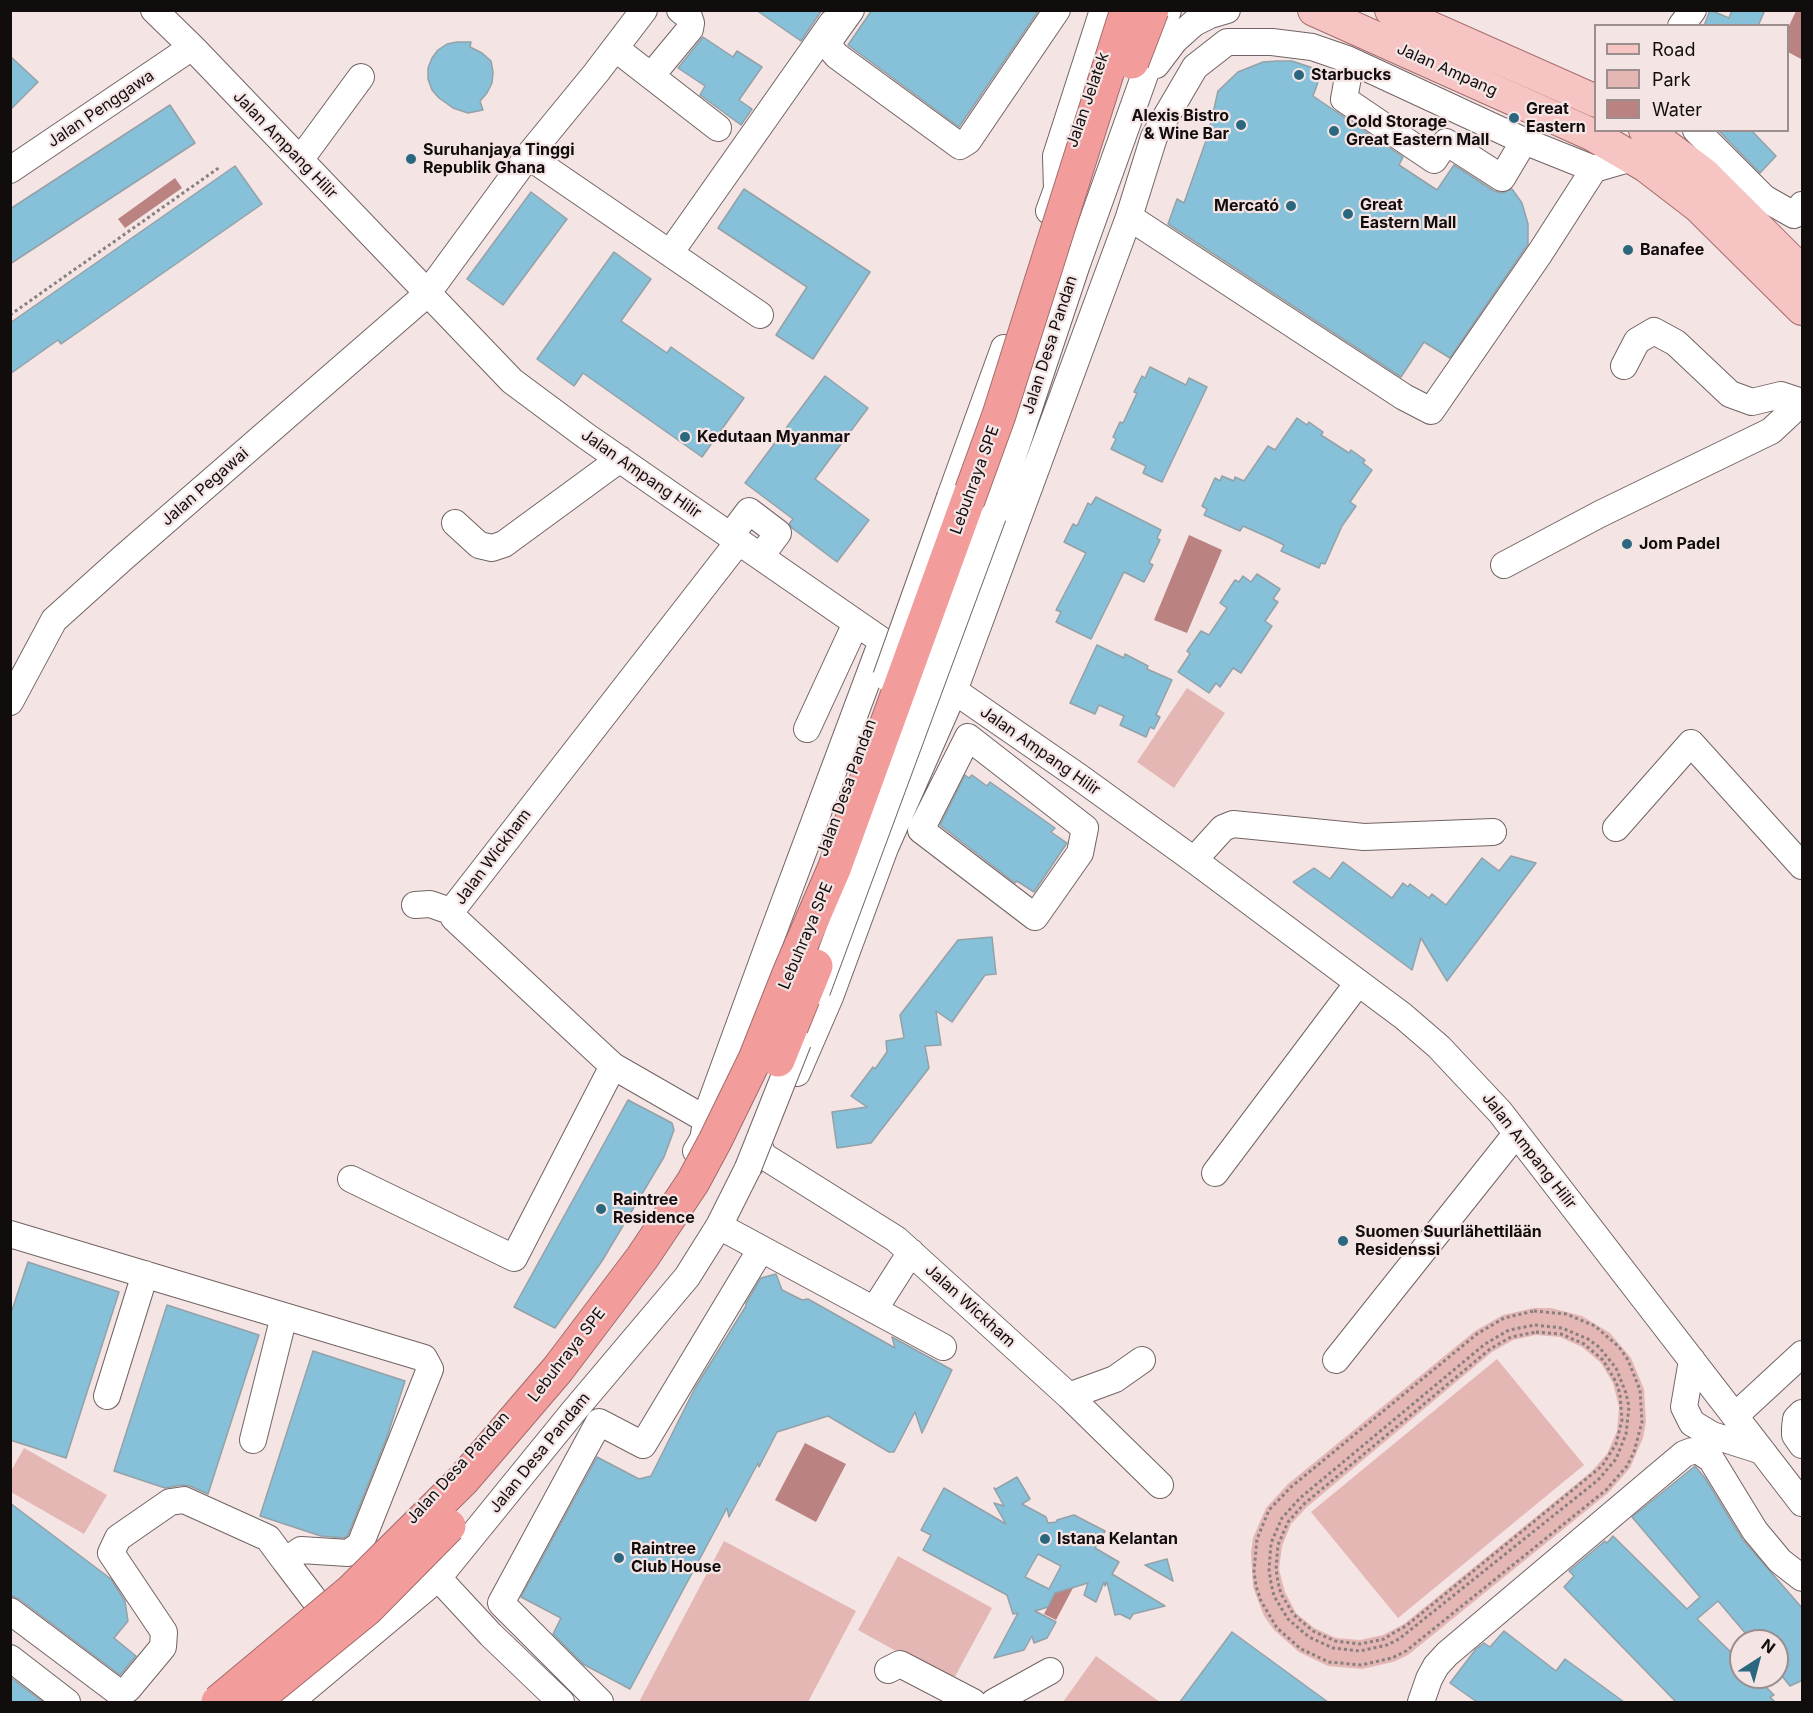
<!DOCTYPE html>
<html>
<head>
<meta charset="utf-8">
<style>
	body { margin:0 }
	#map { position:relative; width:1813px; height:1713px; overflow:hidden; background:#f4e4e4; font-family:Inter,sans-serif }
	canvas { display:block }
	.frame { position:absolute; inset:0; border:12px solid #120d0d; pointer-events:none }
	.legend { position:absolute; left:1594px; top:24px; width:195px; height:108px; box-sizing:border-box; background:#f4e4e4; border:2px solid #9a8e8e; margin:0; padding:8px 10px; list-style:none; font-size:18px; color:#120d0d }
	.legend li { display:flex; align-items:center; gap:12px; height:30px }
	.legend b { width:30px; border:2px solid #9a8e8e }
	.north { position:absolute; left:1729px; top:1629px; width:60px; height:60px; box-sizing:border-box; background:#f4e4e4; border:2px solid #9a8e8e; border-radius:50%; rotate:36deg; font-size:16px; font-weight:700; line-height:24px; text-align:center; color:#120d0d }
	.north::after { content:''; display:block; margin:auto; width:21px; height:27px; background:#2b687f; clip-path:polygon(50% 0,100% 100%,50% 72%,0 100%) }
</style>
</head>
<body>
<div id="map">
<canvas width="1813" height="1713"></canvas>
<div class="frame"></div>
<ul class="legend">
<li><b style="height:8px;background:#f7c4c4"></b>Road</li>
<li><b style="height:16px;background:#e4b7b5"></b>Park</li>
<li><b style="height:16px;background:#ba8281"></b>Water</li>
</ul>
<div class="north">N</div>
</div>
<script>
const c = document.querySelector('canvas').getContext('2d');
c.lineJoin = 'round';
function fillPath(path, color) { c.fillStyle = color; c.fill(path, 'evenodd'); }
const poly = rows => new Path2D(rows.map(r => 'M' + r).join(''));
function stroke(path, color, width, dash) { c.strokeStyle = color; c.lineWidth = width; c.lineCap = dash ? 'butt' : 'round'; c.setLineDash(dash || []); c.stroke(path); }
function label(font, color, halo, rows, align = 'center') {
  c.font = font + ' Inter,sans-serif'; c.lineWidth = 4.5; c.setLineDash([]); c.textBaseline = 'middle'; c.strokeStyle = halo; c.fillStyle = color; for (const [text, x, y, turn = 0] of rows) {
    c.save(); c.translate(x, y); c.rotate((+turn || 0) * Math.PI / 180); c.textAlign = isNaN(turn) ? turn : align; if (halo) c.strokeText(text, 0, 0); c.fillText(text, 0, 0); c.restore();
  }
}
const green = poly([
	[1187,688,1225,713,1174,788,1137,762],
	[1534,1308,1551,1308,1582,1316,1610,1333,1631,1358,1644,1389,1646,1422,1643,1438,1630,1468,1608,1493,1408,1655,1393,1662,1362,1669,1328,1666,1299,1652,1274,1630,1264,1616,1253,1587,1251,1553,1253,1538,1266,1508,1288,1484,1475,1331,1503,1315],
	[1536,1335,1560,1337,1582,1347,1601,1363,1613,1383,1619,1407,1617,1431,1607,1454,1591,1472,1404,1624,1383,1635,1360,1640,1336,1638,1314,1628,1296,1613,1285,1592,1282,1581,1279,1569,1282,1546,1291,1524,1307,1507,1492,1352,1513,1340],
	[1497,1359,1584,1465,1398,1618,1311,1512],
	[24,1448,107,1495,84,1534,11,1492,11,1471],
	[724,1541,856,1611,808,1702,639,1702],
	[898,1556,992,1608,952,1682,858,1630],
	[1096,1656,1132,1682,1160,1702,1063,1702]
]);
const water = poly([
	[1796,11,1802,11,1802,55,1801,59,1788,52,1788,28],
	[175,178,182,188,125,228,118,219],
	[1189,535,1222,550,1187,633,1154,620],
	[805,1443,846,1464,816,1522,775,1500],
	[1062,1579,1074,1586,1056,1620,1044,1614]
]);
const building = poly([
	[756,10,822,10,801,41,756,10],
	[872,10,1039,10,959,127,848,45,872,10],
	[1710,10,1729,18,1732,10,1765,10,1758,26,1704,26,1710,10],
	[703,37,733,57,737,51,762,67,739,100,752,109,741,125,700,95,705,86,678,68,703,37],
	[457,42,471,42,470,47,482,53,491,61,493,72,492,83,487,93,480,101,483,110,468,113,453,108,439,98,432,90,428,79,428,68,432,58,438,50,447,44,457,42],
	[10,56,38,82,10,110,10,56],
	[1277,61,1292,61,1322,71,1313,96,1403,157,1399,165,1437,190,1454,165,1494,191,1502,193,1512,189,1522,203,1528,224,1528,244,1450,358,1424,342,1401,377,1168,224,1177,199,1184,203,1208,135,1218,91,1238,72,1263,62,1277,61],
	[170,105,195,143,10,264,10,209,170,105],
	[1718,130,1751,130,1776,156,1760,173,1718,130],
	[235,166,262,204,61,344,58,340,10,374,10,323,235,166],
	[744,189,870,272,813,359,776,335,807,287,718,228,744,189],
	[531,192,567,219,503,305,467,279,531,192],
	[614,252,651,279,621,321,667,353,671,347,744,398,702,457,583,373,574,386,537,359,614,252],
	[1150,367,1186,385,1189,378,1207,387,1162,482,1143,473,1146,466,1111,449,1116,439,1113,437,1120,422,1123,423,1137,393,1134,392,1142,376,1145,378,1150,367],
	[825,376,868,408,815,479,869,520,837,562,792,528,789,524,793,519,745,483,825,376],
	[1297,418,1307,425,1309,422,1323,432,1321,435,1349,453,1351,450,1365,460,1363,463,1372,470,1350,502,1356,506,1342,526,1325,564,1321,563,1319,568,1281,551,1284,545,1272,539,1243,526,1240,531,1204,515,1207,509,1202,506,1215,478,1220,481,1222,476,1234,481,1235,477,1244,481,1268,446,1275,450,1297,418],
	[1096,497,1161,530,1157,538,1160,540,1149,563,1153,565,1144,582,1124,572,1091,639,1056,622,1061,612,1056,610,1086,553,1064,542,1073,524,1077,526,1088,503,1091,505,1096,497],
	[1257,574,1280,589,1273,599,1278,602,1265,621,1272,626,1241,673,1233,668,1220,687,1216,683,1209,693,1178,672,1190,654,1187,651,1201,631,1209,635,1227,608,1220,603,1235,580,1239,582,1243,576,1251,582,1257,574],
	[1097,645,1124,658,1125,654,1148,666,1147,669,1172,680,1156,715,1160,717,1154,729,1150,727,1146,737,1120,725,1124,716,1099,705,1095,714,1070,703,1097,645],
	[965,775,969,778,972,775,987,786,990,782,1055,828,1051,832,1067,843,1034,892,1017,881,1015,883,940,825,965,775],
	[1511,856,1536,863,1447,981,1421,938,1412,970,1293,882,1314,868,1330,879,1343,862,1392,898,1403,883,1408,887,1410,884,1429,898,1432,894,1446,905,1482,858,1499,871,1511,856],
	[992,937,996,974,985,975,952,1022,936,1011,941,1045,925,1046,929,1068,871,1143,837,1148,832,1112,867,1107,851,1096,873,1067,875,1069,887,1052,886,1041,904,1038,900,1015,958,940,992,937],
	[628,1100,672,1123,674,1130,664,1157,602,1261,555,1328,514,1307,628,1100],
	[28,1262,119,1292,66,1458,10,1440,10,1316,28,1262],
	[776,1274,782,1290,802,1300,808,1299,895,1348,892,1337,952,1370,922,1433,915,1412,894,1452,889,1452,828,1416,777,1432,759,1467,758,1463,729,1517,727,1508,630,1689,583,1664,553,1634,561,1618,521,1597,597,1457,639,1479,651,1476,695,1388,746,1306,746,1303,761,1278,776,1274],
	[167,1305,259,1335,208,1494,190,1486,182,1485,165,1488,114,1471,167,1305],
	[313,1351,405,1381,387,1437,348,1535,344,1538,321,1536,260,1516,313,1351],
	[1695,1466,1705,1478,1743,1540,1803,1609,1803,1680,1790,1686,1777,1670,1777,1641,1752,1641,1718,1601,1697,1619,1741,1662,1741,1677,1756,1677,1774,1695,1770,1697,1775,1702,1676,1702,1564,1587,1574,1576,1569,1571,1605,1541,1607,1543,1613,1536,1687,1609,1700,1597,1632,1517,1695,1466],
	[1017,1477,1030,1499,1022,1504,1046,1517,1048,1523,1056,1522,1057,1520,1074,1515,1105,1531,1095,1548,1119,1562,1112,1574,1165,1606,1133,1614,1130,1619,1120,1614,1115,1615,1107,1582,1105,1586,1104,1582,1096,1602,1084,1595,1088,1583,1055,1593,1048,1607,1035,1611,1056,1622,1047,1638,1034,1643,1032,1636,1024,1650,994,1658,1018,1613,1013,1614,1007,1595,923,1550,931,1535,921,1530,944,1488,1006,1524,994,1503,1004,1506,994,1488,996,1489,1017,1477],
	[1038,1554,1061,1566,1049,1589,1025,1577,1038,1554],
	[10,1503,111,1579,125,1601,128,1621,114,1638,136,1656,120,1675,19,1599,10,1595,10,1503],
	[1167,1559,1173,1581,1145,1565,1167,1559],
	[1504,1631,1556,1671,1565,1659,1624,1702,1477,1702,1450,1683,1476,1649,1484,1643,1490,1647,1504,1631],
	[1232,1632,1310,1689,1328,1702,1180,1702,1232,1632],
	[10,1677,43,1702,10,1702,10,1677]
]);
const path = poly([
	[10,315,220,167],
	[1534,1311,1566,1314,1595,1326,1619,1347,1628,1360,1640,1390,1642,1422,1634,1452,1627,1466,1606,1490,1406,1651,1392,1658,1361,1665,1329,1662,1301,1649,1277,1628,1261,1601,1256,1586,1254,1571,1257,1539,1269,1510,1291,1487,1477,1334,1504,1318,1534,1311],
	[1535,1325,1562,1328,1588,1339,1599,1347,1616,1368,1626,1393,1629,1407,1626,1434,1616,1459,1598,1480,1399,1639,1387,1645,1360,1651,1333,1648,1309,1637,1288,1619,1274,1596,1271,1583,1269,1570,1271,1543,1282,1518,1300,1498,1485,1344,1509,1330,1535,1325],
	[1536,1332,1561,1334,1584,1344,1603,1360,1616,1382,1620,1394,1622,1420,1616,1444,1602,1466,1406,1626,1395,1632,1384,1639,1360,1644,1335,1641,1313,1631,1294,1615,1281,1594,1278,1582,1276,1569,1278,1545,1288,1522,1304,1504,1490,1349,1511,1337,1536,1332]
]);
const minor = poly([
	[154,10,192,47,512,381,586,436,1079,777,1194,860,1403,1016,1439,1047,1500,1112,1802,1503],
	[851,10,831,38,830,48,837,56,960,146,968,141,1057,10],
	[1681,26,1693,10],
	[615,48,651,76,690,29,691,23,689,17,680,10],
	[1351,61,1344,99,1434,160,1446,142,1502,178,1524,141],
	[1156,65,1175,40,1194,23,1210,15,1227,10],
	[651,76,718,128],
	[1696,130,1764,198,1794,215,1802,205],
	[528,156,760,315],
	[300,160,361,77],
	[10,170,192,47],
	[1049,211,1057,189,1056,156,1103,10],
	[1129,217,1404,397,1431,411,1540,253,1594,169],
	[670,253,832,23],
	[1624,366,1637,341,1654,331,1676,343,1730,394,1752,402,1781,395,1802,402],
	[950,497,1004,348],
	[993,516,1077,264,1168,10],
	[455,523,479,545,492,548,504,544,620,459],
	[731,535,749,511,778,533,761,556],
	[1504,565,1600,514,1771,431,1802,402],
	[10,702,54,620,124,557,427,294,528,156,596,73,644,10],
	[807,729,856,623],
	[968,737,1085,828,1080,853,1035,917,921,830,968,737],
	[1616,828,1691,743,1802,866],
	[1194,860,1223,828,1233,824,1364,837,1493,832],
	[415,905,430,904,453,912],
	[797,1073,830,997,885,848,954,691,1129,217,1154,137,1195,67,1227,42,1272,42,1312,47,1347,59,1524,141,1594,169,1632,158],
	[707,1120,613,1066,454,918,453,912,456,905,739,541],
	[696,1151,703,1139,709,1108,771,938,882,641],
	[759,1153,896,1239,1069,1396,1160,1485],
	[1215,1173,1358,983],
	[351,1179,514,1258,613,1066],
	[719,1226,943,1347],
	[10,1234,424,1358,430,1369,360,1545,348,1553,301,1550,285,1561,268,1538,184,1500,170,1502,118,1538,111,1553,164,1632,163,1647,128,1689,118,1692,10,1611],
	[874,1310,911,1252],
	[1336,1360,1516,1134],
	[1692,1360,1684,1407,1692,1423,1712,1435,1762,1451],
	[107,1396,145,1274],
	[1069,1396,1115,1379,1142,1360],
	[1802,1413,1796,1419,1795,1428,1795,1435,1802,1445],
	[1736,1415,1802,1354],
	[253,1440,284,1316],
	[285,1561,320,1607],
	[427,1566,491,1635,561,1702],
	[10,1658,67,1702],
	[888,1670,900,1664,973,1702],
	[290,1702,438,1578,573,1412,687,1277,719,1226,748,1168,761,1150],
	[600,1702,501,1603,599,1422,643,1445,761,1249],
	[994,1702,1050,1671],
	[1421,1702,1429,1679,1436,1666,1447,1654,1684,1454,1692,1451,1699,1451,1711,1459,1755,1531,1780,1561,1802,1578]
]);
const major = poly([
	[1314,10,1593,135,1646,166,1698,206,1802,309],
	[1391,10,1596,101],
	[1645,130,1704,174,1802,272]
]);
const minorBridge = poly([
	[886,677,950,497],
	[817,991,993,516],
	[748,1168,798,1042]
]);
const highwayBridge = poly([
	[1132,62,1152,10],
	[778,1060,816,966],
	[218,1702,351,1591,463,1480,558,1369,642,1258,693,1182,715,1141,755,1059,790,971,834,869,999,415,1127,10],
	[253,1702,367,1609,449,1526]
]);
const markers = [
	[1299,75,6,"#2b687f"],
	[1514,118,6,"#2b687f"],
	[1241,125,6,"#2b687f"],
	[1334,131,6,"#2b687f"],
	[411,159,6,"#2b687f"],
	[1291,206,6,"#2b687f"],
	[1348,214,6,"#2b687f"],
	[1628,250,6,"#2b687f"],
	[685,437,6,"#2b687f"],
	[1627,544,6,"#2b687f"],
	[601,1209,6,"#2b687f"],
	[1343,1241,6,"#2b687f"],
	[1045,1539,6,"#2b687f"],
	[619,1558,6,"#2b687f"]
];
const streetNames = [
	["Jalan Ampang",1447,70,24],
	["Jalan Jelatek",1088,100,-71],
	["Jalan Penggawa",101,109,-34],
	["Jalan Ampang Hilir",285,145,46],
	["Jalan Desa Pandan",1050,345,-72],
	["Jalan Ampang Hilir",641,474,35],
	["Lebuhraya SPE",975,480,-70],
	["Jalan Pegawai",205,487,-41],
	["Jalan Ampang Hilir",1040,751,35],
	["Jalan Desa Pandan",847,788,-70],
	["Jalan Wickham",493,857,-53],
	["Lebuhraya SPE",806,936,-67],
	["Jalan Ampang Hilir",1529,1151,52],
	["Jalan Wickham",970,1306,42],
	["Lebuhraya SPE",567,1355,-52],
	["Jalan Desa Pandam",540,1453,-51],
	["Jalan Desa Pandan",458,1468,-48]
];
const poiNames = [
	["Starbucks",1311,75],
	["Great",1526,109],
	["Eastern",1526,127],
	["Alexis Bistro",1229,116,"right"],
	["& Wine Bar",1229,134,"right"],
	["Cold Storage",1346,122],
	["Great Eastern Mall",1346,140],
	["Suruhanjaya Tinggi",423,150],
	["Republik Ghana",423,168],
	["Great",1360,205],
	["Eastern Mall",1360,223],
	["Mercató",1279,206,"right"],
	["Banafee",1640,250],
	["Kedutaan Myanmar",697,437],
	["Jom Padel",1639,544],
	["Raintree",613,1200],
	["Residence",613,1218],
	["Suomen Suurlähettilään",1355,1232],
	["Residenssi",1355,1250],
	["Istana Kelantan",1057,1539],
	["Raintree",631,1549],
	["Club House",631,1567]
];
fillPath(green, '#e4b7b5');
fillPath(water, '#ba8281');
fillPath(building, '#87c0d9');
stroke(building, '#94a1a7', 1.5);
stroke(minor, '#726464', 28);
stroke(major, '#a46b6a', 34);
stroke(path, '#8a7f7f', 3, [3, 3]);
stroke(minor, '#fff', 26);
stroke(major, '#f7c4c4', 32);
stroke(minorBridge, '#726464', 28, []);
stroke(highwayBridge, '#a46b6a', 35, []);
stroke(minorBridge, '#fff', 26);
stroke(highwayBridge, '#f29d9c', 33);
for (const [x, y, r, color] of markers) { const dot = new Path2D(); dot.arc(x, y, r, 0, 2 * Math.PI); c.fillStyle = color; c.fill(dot); stroke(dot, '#f4e4e4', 2); }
label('16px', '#120d0d', '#f4e4e4', streetNames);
label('bold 16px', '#120d0d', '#f4e4e4', poiNames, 'left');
</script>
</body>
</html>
